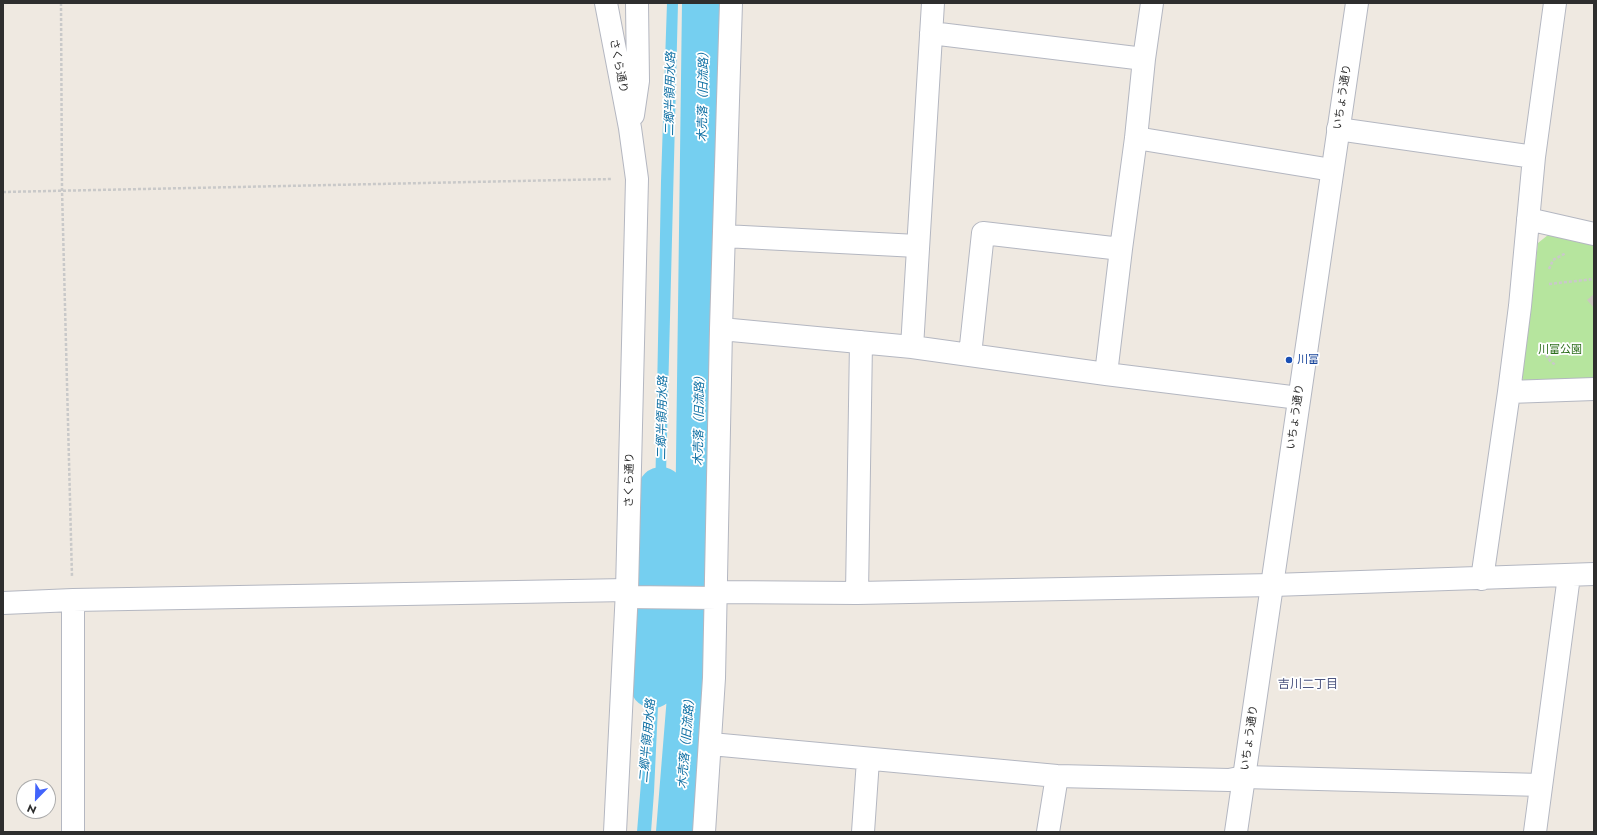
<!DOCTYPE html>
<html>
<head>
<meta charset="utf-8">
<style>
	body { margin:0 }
	#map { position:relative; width:1597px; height:835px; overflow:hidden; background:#efe9e1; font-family:Jost,sans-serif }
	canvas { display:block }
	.frame { position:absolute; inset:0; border:4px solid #2e2e2e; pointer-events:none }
	.north { position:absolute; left:16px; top:779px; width:40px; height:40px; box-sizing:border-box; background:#fff; border:1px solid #ababab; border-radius:50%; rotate:203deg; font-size:11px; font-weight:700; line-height:16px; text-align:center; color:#2e2e2e }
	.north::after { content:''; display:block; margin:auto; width:14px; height:18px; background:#4264fb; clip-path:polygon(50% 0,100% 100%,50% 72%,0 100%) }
</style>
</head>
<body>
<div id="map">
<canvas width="1597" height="835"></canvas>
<div class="frame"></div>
<div class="north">N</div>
</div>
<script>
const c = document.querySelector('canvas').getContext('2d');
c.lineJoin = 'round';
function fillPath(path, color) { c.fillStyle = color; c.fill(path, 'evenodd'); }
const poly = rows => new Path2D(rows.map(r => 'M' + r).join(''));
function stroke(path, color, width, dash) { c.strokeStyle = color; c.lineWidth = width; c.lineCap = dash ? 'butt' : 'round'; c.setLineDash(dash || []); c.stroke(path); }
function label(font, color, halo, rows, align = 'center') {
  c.font = font + ' Jost,"Noto Sans JP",sans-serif'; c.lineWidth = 3.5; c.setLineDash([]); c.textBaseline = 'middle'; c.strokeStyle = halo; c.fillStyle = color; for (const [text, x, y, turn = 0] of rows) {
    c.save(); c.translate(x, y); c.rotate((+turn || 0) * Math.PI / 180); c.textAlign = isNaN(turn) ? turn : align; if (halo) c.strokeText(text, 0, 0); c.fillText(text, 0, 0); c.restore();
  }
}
const green = poly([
	[1548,235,1594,245,1594,384,1528,386,1522,378,1538,243]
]);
const water = poly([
	[667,3,678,3,664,553,654,554,661,181],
	[654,621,662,621,654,792,651,832,637,832]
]);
const river = poly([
	[653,685,658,622,661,490],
	[679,832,697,611,705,3]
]);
const building = poly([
	[1594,294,1594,308,1587,300]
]);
const path = poly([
	[61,3,62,190,72,577],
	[3,192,612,179],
	[1549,269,1553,260,1566,253],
	[1549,284,1594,279],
	[1540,347,1551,362,1556,365]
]);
const street = poly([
	[931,33,1144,59],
	[1338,129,1534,157],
	[1136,138,1332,170],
	[1528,219,1594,234],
	[724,236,917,246],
	[721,329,912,347,1106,374,1299,398],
	[912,347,933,3],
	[970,355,983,233,1121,249],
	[1106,374,1121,249,1136,138,1144,59,1152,3],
	[1509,392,1594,389],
	[1482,579,1509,392,1520,306,1534,157,1555,3],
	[717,592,857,593,1273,585,1594,574],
	[857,593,861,342],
	[627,597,717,598],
	[73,600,73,832],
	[3,603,73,600,627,590],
	[711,744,1057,776,1229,780,1244,777,1541,785],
	[704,832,714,678,721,329,731,3],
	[863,832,868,760],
	[1048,832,1057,776],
	[1535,832,1569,576]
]);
const secondary = poly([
	[606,3,630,128,637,179,627,590,615,832],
	[633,115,638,81,637,3],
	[1236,832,1357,3]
]);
const markers = [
	[1289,360,4,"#1a4fb4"]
];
const streetNames = [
	["さくら通り",618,66,79],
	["いちょう通り",1343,97,-81],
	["いちょう通り",1296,417,-82],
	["さくら通り",630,480,-89],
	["いちょう通り",1250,738,-82]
];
const parkNames = [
	["川富公園",1560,350]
];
const transitNames = [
	["川富",1297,360]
];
const waterNames = [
	["二郷半領用水路",671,94,-89],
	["木売落（旧流路）",704,94,-89],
	["二郷半領用水路",663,418,-89],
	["木売落（旧流路）",700,418,-89],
	["二郷半領用水路",648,741,-85],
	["木売落（旧流路）",687,741,-85]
];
const neighbourhoodNames = [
	["吉川二丁目",1308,685]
];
fillPath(green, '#b6e59e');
fillPath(water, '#75cff0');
stroke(river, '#75cff0', 46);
fillPath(building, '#cbc7bf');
stroke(street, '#b4b7c1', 24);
stroke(secondary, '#b4b7c1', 24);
stroke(path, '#c9c9c9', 2.5, [3, 2]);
stroke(street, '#fff', 22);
stroke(secondary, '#fff', 22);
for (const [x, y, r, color] of markers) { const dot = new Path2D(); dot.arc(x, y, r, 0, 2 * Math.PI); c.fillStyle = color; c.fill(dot); stroke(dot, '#fff', 1.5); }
label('11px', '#2e2e2e', '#fff', streetNames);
label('11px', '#2c6e1b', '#fff', parkNames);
label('11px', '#164399', '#fff', transitNames, 'left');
label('italic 12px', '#0d6fa3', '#fff', waterNames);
label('12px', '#4d5680', '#fff', neighbourhoodNames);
</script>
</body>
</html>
